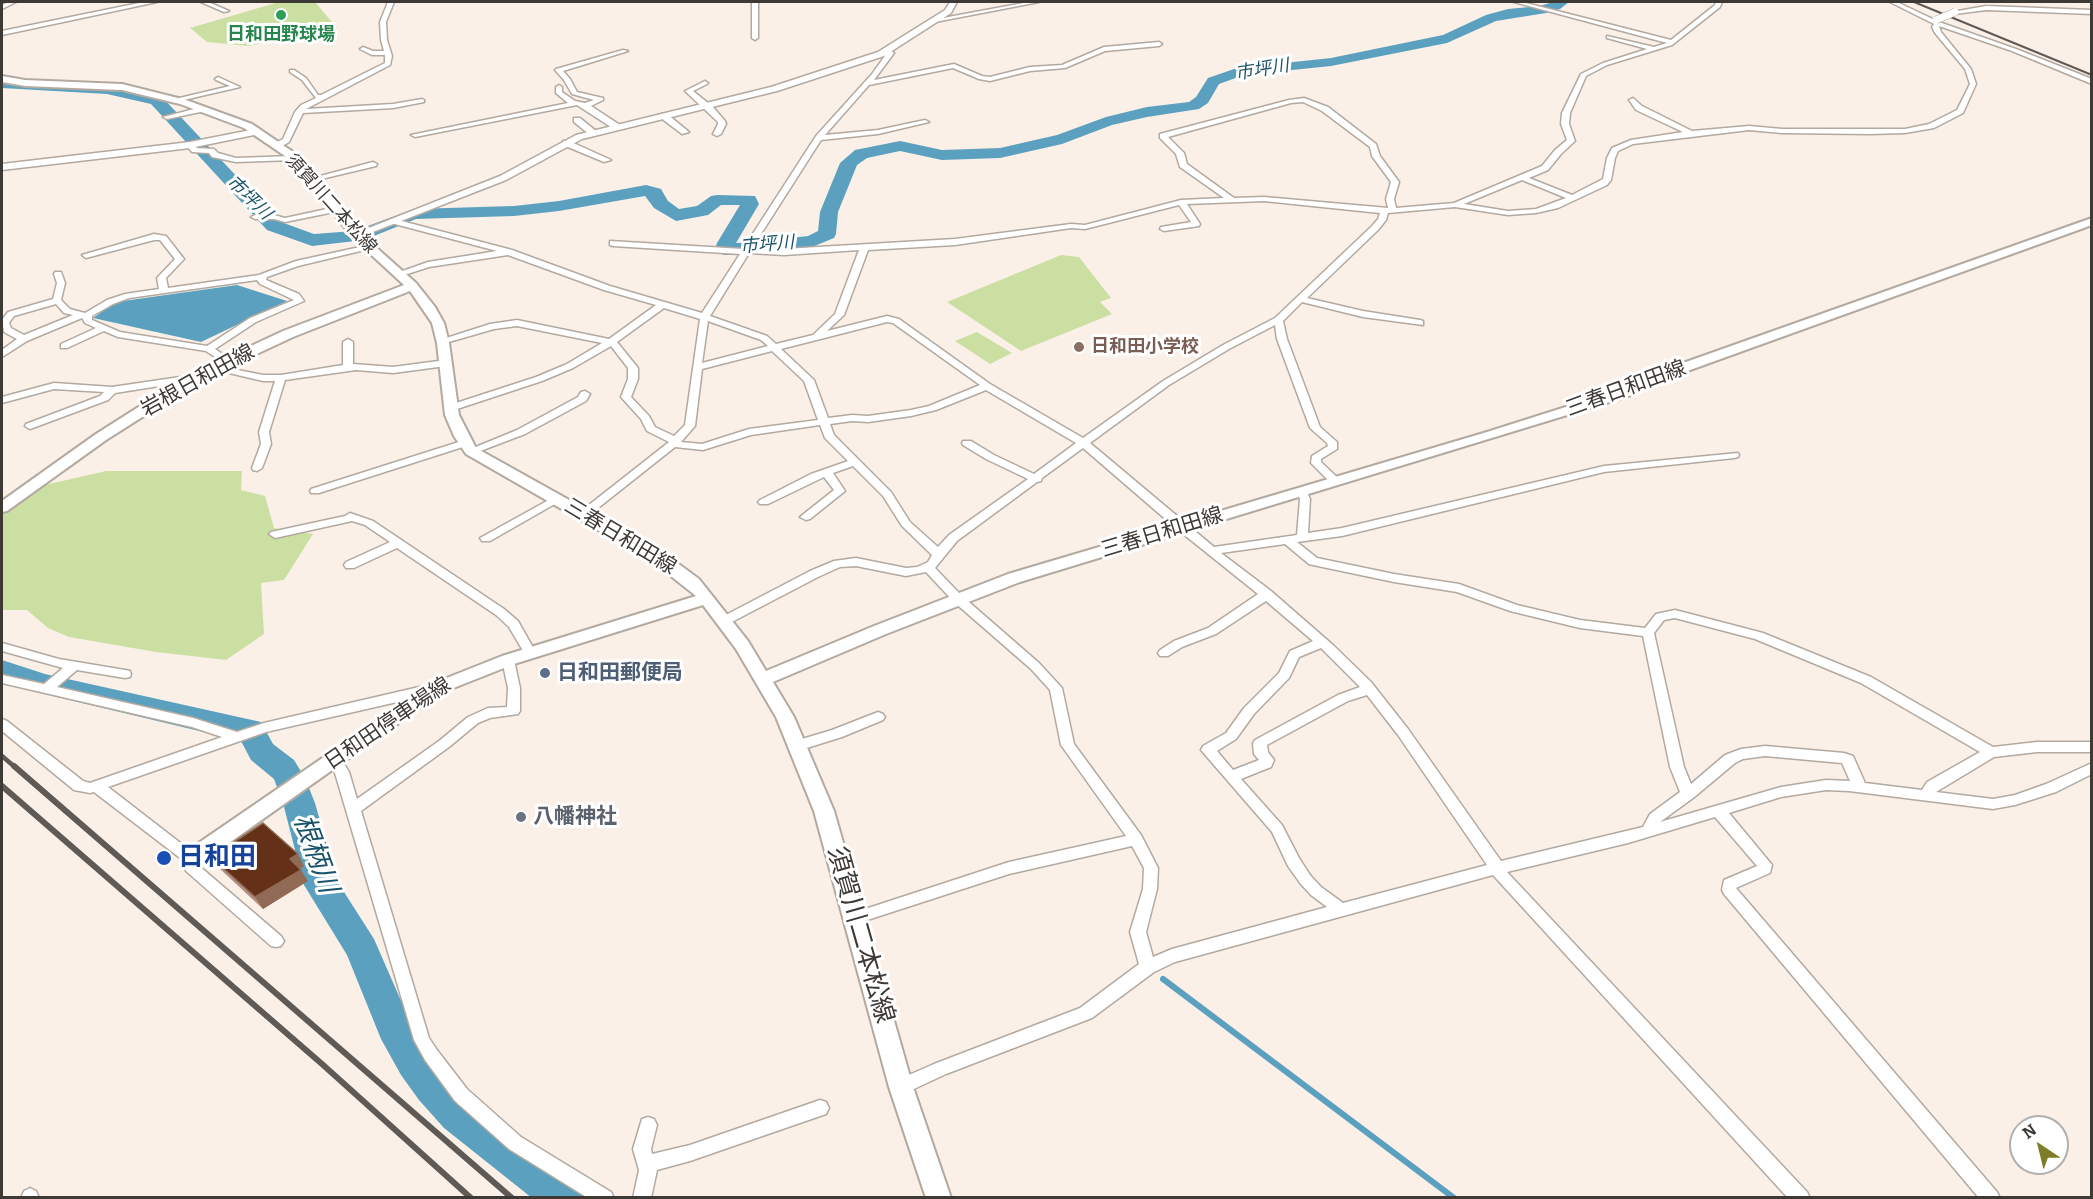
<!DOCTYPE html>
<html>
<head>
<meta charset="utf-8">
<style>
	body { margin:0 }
	#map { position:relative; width:2093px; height:1199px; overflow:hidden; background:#fbf0e8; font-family:Bitter,serif }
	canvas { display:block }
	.frame { position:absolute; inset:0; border:3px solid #3d3935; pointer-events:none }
	.north { position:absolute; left:2009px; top:1115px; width:60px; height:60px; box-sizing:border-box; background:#fff; border:2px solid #b1b0ae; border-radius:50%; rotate:325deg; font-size:16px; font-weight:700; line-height:24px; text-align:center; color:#3d3935 }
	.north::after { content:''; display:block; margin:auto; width:21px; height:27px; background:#7e7c24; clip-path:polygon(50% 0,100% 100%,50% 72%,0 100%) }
</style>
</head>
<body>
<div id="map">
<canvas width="2093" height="1199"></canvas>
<div class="frame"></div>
<div class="north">N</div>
</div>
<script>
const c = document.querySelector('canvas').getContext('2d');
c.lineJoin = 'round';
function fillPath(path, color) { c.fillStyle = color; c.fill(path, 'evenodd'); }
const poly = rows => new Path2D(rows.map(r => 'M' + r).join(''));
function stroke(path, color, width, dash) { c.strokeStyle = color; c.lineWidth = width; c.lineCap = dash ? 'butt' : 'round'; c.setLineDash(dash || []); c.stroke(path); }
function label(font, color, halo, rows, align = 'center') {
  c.font = font + ' Bitter,"Noto Sans JP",serif'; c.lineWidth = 6; c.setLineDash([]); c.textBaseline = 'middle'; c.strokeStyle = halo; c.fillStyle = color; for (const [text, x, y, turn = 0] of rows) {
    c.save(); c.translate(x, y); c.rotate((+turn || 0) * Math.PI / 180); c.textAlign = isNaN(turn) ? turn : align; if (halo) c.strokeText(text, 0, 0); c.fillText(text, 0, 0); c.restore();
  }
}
const green = poly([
	[279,2,315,2,337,28,248,46,207,42,190,28],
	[1061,255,1079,257,1111,298,1100,302,1112,314,1021,351,947,302],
	[977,332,1012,353,990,364,955,341],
	[106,471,242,471,241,490,265,496,274,528,313,534,284,580,261,583,264,634,226,660,156,652,69,637,48,628,27,610,2,610,2,515,40,486]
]);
const water = poly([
	[237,285,287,301,201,342,93,318,116,302]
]);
const stream = poly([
	[1163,979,1454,1198]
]);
const river = poly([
	[1553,2,1569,2,1560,9,1546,13,1496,21,1447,43,1331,66,1244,75,1219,84,1208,103,1199,109,1147,117,1112,125,1062,144,1000,158,942,160,900,151,867,158,857,165,838,212,836,234,834,238,812,247,752,254,725,255,718,253,715,249,717,243,740,205,721,205,708,215,676,221,654,208,645,196,559,211,514,216,416,219,364,240,312,246,267,230,151,104,107,94,2,88,2,79,107,84,162,97,273,215,281,222,314,234,354,231,414,209,514,206,559,201,646,185,661,189,668,201,679,209,697,206,711,196,717,195,755,196,759,204,736,243,752,242,808,236,818,231,820,212,840,163,855,150,900,141,942,150,1000,148,1057,135,1106,117,1147,107,1189,102,1196,97,1208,78,1237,68,1331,58,1443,35,1486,15,1508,9,1540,6,1553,2],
	[2,660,45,674,261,722,273,744,294,760,305,778,315,803,337,881,374,939,409,1019,427,1051,445,1076,472,1102,579,1184,585,1198,532,1198,444,1128,419,1100,401,1075,381,1039,347,955,304,885,283,803,274,779,251,760,241,741,32,691,2,680,2,660]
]);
const minor = poly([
	[9,2,16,2,2,9,2,5,9,2],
	[201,2,208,2,229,11,224,12,201,2],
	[388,2,394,2,386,22,387,40,392,56,390,65,306,109,393,104,422,99,424,100,424,102,393,108,303,113,289,142,279,148,273,148,273,144,283,139,295,112,301,105,316,98,302,80,290,72,290,70,294,70,306,78,318,95,321,95,385,63,385,55,372,55,360,49,363,47,373,51,384,51,381,40,380,22,388,2],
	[752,2,758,2,758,38,755,40,752,38,752,2],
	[1029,2,1039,2,935,22,932,20,1029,2],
	[1514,2,1522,2,1671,40,1715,5,1716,2,1722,2,1720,7,1672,45,1607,65,1586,76,1570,113,1569,124,1575,141,1561,154,1548,170,1529,178,1572,195,1603,179,1607,158,1612,148,1631,140,1683,132,1636,110,1629,100,1633,98,1642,106,1692,131,1749,126,1782,129,1905,129,1929,124,1957,110,1970,84,1965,69,1935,33,1932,27,1934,24,1890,2,1897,2,1939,22,2016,49,2092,79,2092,84,2012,51,1939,26,1941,32,1971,69,1976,84,1963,113,1934,128,1905,133,1870,134,1782,133,1749,130,1633,144,1618,151,1615,158,1611,180,1607,185,1558,208,1536,213,1508,215,1455,207,1388,213,1386,220,1378,230,1307,298,1363,311,1420,320,1423,321,1423,325,1363,317,1302,302,1283,321,1287,339,1320,427,1337,442,1337,449,1321,459,1321,462,1340,480,1341,482,1340,484,1332,484,1311,463,1312,456,1328,446,1327,443,1310,428,1277,339,1275,325,1229,349,1169,385,1090,443,1214,547,1297,535,1300,499,1297,492,1302,489,1306,490,1310,499,1308,533,1342,528,1604,466,1738,453,1739,455,1738,457,1734,458,1604,472,1342,536,1297,542,1317,558,1394,574,1459,584,1517,605,1580,620,1645,628,1656,614,1675,610,1763,633,1871,677,1993,747,2037,742,2092,742,2092,752,2037,752,1994,757,1936,792,1993,799,2015,795,2046,784,2092,763,2092,774,2056,792,2015,805,1993,809,1849,791,1826,790,1781,797,1729,813,1772,865,1770,873,1736,888,1997,1192,2000,1198,1979,1198,1724,894,1722,890,1724,880,1757,866,1715,817,1628,843,1507,872,1807,1192,1810,1198,1788,1198,1493,875,1175,962,1154,972,1092,1018,946,1074,901,1095,895,1093,893,1087,895,1081,934,1064,1080,1008,1139,964,1130,932,1143,889,1144,868,1132,846,1009,874,855,924,850,922,847,918,850,914,1009,862,1126,836,1061,745,1050,690,1031,669,954,602,926,572,906,576,856,566,840,567,818,577,728,624,720,624,718,621,720,618,810,571,834,561,856,558,906,568,917,567,928,562,932,555,902,526,883,496,853,466,833,473,845,491,810,519,806,520,800,517,834,490,824,477,768,504,760,504,758,502,760,500,811,474,848,461,825,438,820,425,751,435,703,450,675,447,588,516,580,516,578,514,580,512,669,442,647,431,641,419,621,397,628,379,628,368,611,346,573,368,542,381,451,411,447,410,447,406,536,377,567,364,602,343,517,326,494,329,442,344,437,341,490,324,517,320,609,339,656,305,604,290,508,255,429,267,398,277,394,274,428,262,497,251,391,223,390,221,394,219,512,250,610,286,702,313,740,254,613,246,610,245,610,241,743,249,816,136,872,74,887,53,887,50,889,49,894,53,874,80,954,64,982,76,990,77,1030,67,1062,65,1104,47,1159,42,1162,44,1159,46,1105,51,1065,68,1030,71,990,81,979,79,953,68,869,85,825,135,878,130,925,120,929,122,878,134,821,140,752,248,784,249,955,239,1071,224,1085,225,1181,200,1224,198,1180,167,1176,154,1160,138,1160,134,1289,100,1304,98,1328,107,1376,144,1380,156,1399,182,1394,199,1396,208,1454,203,1542,166,1555,150,1567,140,1561,124,1562,113,1581,74,1603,63,1647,49,1607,38,1607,36,1654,47,1667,43,1514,2],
	[1303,102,1322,111,1370,147,1372,156,1391,182,1386,199,1388,208,1264,197,1234,198,1187,164,1184,153,1168,137,1291,103,1303,102],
	[1522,180,1566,198,1536,209,1508,211,1464,204,1522,180],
	[1264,201,1380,213,1378,219,1372,226,1275,318,1223,345,1163,381,1083,438,990,384,899,319,887,316,827,331,844,315,868,250,955,245,1071,228,1085,229,1179,205,1191,222,1161,227,1160,229,1164,231,1199,226,1200,224,1187,204,1264,201],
	[859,250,835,314,813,335,776,344,767,336,710,316,749,253,784,255,859,250],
	[664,308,700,319,685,425,674,436,655,427,649,416,631,397,638,379,638,368,617,342,664,308],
	[708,321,761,340,768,346,702,363,708,321],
	[887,322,893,323,980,385,929,406,911,410,868,416,852,415,828,418,814,380,781,349,887,322],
	[772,351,804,381,818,420,749,429,702,444,681,442,695,426,702,369,772,351],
	[986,390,1076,443,1034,474,994,455,971,441,963,441,962,443,963,445,986,459,1028,479,949,535,938,547,910,522,891,492,834,435,830,424,852,421,868,422,911,416,936,410,986,390],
	[1083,448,1177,529,1258,594,1208,628,1174,641,1160,650,1158,653,1160,656,1168,656,1182,647,1216,634,1266,601,1313,641,1290,651,1279,673,1244,708,1226,733,1203,746,1201,750,1272,832,1288,866,1300,883,1311,895,1327,907,1172,949,1153,957,1146,932,1157,889,1158,868,1141,835,1074,744,1062,688,1039,663,962,596,935,568,957,541,1037,482,1041,481,1042,478,1083,448],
	[1285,544,1309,564,1313,565,1394,582,1457,592,1510,611,1580,628,1643,636,1670,767,1680,792,1650,814,1643,827,1501,861,1408,729,1371,682,1334,646,1271,591,1221,553,1285,544],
	[1675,618,1755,639,1861,683,1980,752,1927,782,1922,790,1865,783,1853,756,1844,753,1765,746,1741,749,1725,755,1691,784,1684,767,1654,633,1664,620,1675,618],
	[1321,648,1360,687,1338,695,1255,740,1253,743,1254,754,1259,760,1233,770,1217,751,1236,739,1254,714,1289,678,1299,657,1321,648],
	[1367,695,1398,735,1487,865,1343,903,1321,887,1310,875,1299,858,1282,825,1241,779,1271,767,1274,760,1268,752,1267,745,1348,701,1367,695],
	[1765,756,1842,763,1850,781,1826,780,1781,787,1660,822,1693,798,1735,763,1743,759,1765,756],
	[1986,6,2092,10,2092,14,1986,10,1955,14,1952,12,1986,6],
	[623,50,628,51,563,71,570,79,577,92,603,98,603,100,591,106,620,125,620,129,614,129,577,105,415,137,411,135,568,103,556,93,556,87,559,85,562,87,562,92,575,101,585,103,594,100,572,94,564,80,555,70,556,69,623,50],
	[218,77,240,87,175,102,171,100,230,86,216,80,215,79,218,77],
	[705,81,708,83,707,84,693,91,713,107,725,121,726,124,721,134,717,136,713,134,718,124,718,122,685,91,705,81],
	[202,107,205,107,205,111,167,119,163,117,202,107],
	[661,114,667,114,689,132,682,134,661,118,661,114],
	[574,118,580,118,596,131,596,135,590,135,574,122,574,118],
	[563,141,569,141,611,160,604,162,563,145,563,141],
	[187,143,193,143,197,148,214,149,218,153,236,158,293,156,297,158,293,160,236,162,212,157,209,153,192,152,186,145,187,143],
	[373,162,377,164,376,166,313,181,309,179,373,162],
	[336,207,339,207,339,211,285,222,274,219,255,219,251,217,255,215,274,215,285,218,336,207],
	[154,234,166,236,184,259,166,278,168,288,259,275,296,261,369,245,373,248,298,266,267,277,266,280,299,294,304,301,256,322,215,349,230,359,230,363,224,363,206,351,118,337,104,331,67,348,61,348,61,344,96,328,85,323,82,318,27,341,2,357,2,350,17,339,4,332,2,320,8,312,53,299,57,283,54,274,55,272,61,272,65,283,61,300,70,309,85,313,107,300,125,294,159,289,157,278,175,259,160,240,154,240,86,258,82,255,154,234],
	[257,280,260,284,294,300,250,318,207,346,120,332,92,320,92,316,113,304,129,298,257,280],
	[56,304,64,313,73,315,24,335,11,328,9,323,14,316,56,304],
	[348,339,353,342,353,364,393,367,446,360,451,363,446,366,393,373,356,370,285,380,269,432,271,444,262,468,257,471,253,470,252,468,261,444,259,432,275,381,263,381,212,369,212,365,263,375,281,375,343,365,343,342,348,339],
	[194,375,197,376,197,380,115,393,108,400,30,429,25,426,26,424,100,396,104,392,54,389,2,403,2,397,54,383,112,387,194,375],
	[585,391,590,394,586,401,525,434,475,453,467,453,466,451,517,430,578,397,581,392,585,391],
	[465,440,470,443,469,445,319,493,311,493,310,491,311,489,465,440],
	[556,496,561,499,560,501,490,541,482,541,480,538,556,496],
	[350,513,373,521,504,609,518,621,536,653,534,656,526,656,509,627,496,615,397,548,354,568,346,568,344,565,346,562,390,542,365,525,352,521,275,538,269,534,271,532,345,516,350,513],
	[2,643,59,659,125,670,130,671,131,674,130,677,125,678,77,670,57,687,193,718,237,732,264,723,432,684,437,686,438,689,437,692,432,694,266,732,108,787,196,855,198,865,281,936,284,941,281,946,276,947,271,946,186,871,184,861,94,792,90,793,74,790,2,731,2,719,7,721,83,781,90,783,222,737,192,727,2,683,2,675,44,684,63,668,2,651,2,643],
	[508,656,514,660,520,688,520,711,518,714,490,718,478,723,449,747,361,811,429,1038,437,1050,467,1089,521,1137,611,1192,614,1198,588,1198,509,1149,455,1101,425,1060,414,1040,335,773,327,760,329,756,334,755,339,756,349,772,357,799,439,741,468,717,488,708,507,707,508,688,502,660,508,656],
	[878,712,883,714,885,717,883,720,842,737,797,751,792,750,790,746,792,742,832,730,878,712],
	[820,1100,826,1102,829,1108,826,1114,690,1161,657,1170,651,1198,633,1198,639,1170,633,1149,642,1119,648,1117,654,1119,657,1125,651,1149,652,1154,690,1145,820,1100],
	[30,1188,36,1191,39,1198,21,1198,24,1191,30,1188]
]);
const tertiary = poly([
	[144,2,157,2,2,35,2,31,144,2],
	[950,2,957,2,951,13,884,56,777,91,582,139,506,180,360,237,351,235,500,176,576,135,771,87,878,52,945,10,950,2],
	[256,129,261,132,259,134,190,148,2,170,2,164,190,142,256,129]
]);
const secondary = poly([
	[2,76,25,80,122,84,186,100,252,124,293,152,317,177,360,233,416,283,435,307,444,323,449,343,459,415,476,448,664,553,699,579,748,641,766,671,874,626,1008,574,1487,432,1616,391,1669,368,2092,218,2092,225,1679,374,1626,397,1020,582,886,634,773,682,794,717,834,811,913,1087,951,1198,926,1198,889,1087,814,811,776,717,736,649,703,605,514,664,441,693,198,865,191,867,184,865,181,859,184,853,429,685,502,656,696,596,652,561,466,454,454,436,445,415,437,343,432,323,410,291,293,337,199,381,106,440,7,511,2,512,2,501,96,434,189,375,283,331,404,285,352,237,309,181,285,156,244,128,180,104,122,90,25,86,2,82,2,76]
]);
const railFar2 = poly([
	[1914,2,2092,75]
]);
const railFar1 = poly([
	[2,756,16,768]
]);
const rail = poly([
	[14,766,512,1198],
	[2,786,322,1064,471,1198]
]);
const minorBridge = poly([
	[1936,20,1955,12]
]);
const wall = poly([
	[211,857,304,866,300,869,308,881,263,909,219,868]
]);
const shadedWall = poly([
	[298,854,304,866,297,871,290,859],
	[301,870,308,881,263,909,255,897]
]);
const building = poly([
	[263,823,298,854,290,859,301,870,255,897,211,857,263,823]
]);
const markers = [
	[281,15,6,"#2e9e5b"],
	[1079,347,6,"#8d6e63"],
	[545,673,6,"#5c6f8a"],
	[521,817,6,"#6b7280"],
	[164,858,8,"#1a4fb4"]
];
const farLeisurenames = [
	["日和田野球場",281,35]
];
const farWaternames = [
	["市坪川",1262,70,-9],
	["市坪川",249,198,44],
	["市坪川",767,245,-5]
];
const farStreetnames = [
	["須賀川二本松線",331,204,48]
];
const farEducationnames = [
	["日和田小学校",1091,347]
];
const streetNames = [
	["岩根日和田線",198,381,-29],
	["三春日和田線",1626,389,-20],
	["三春日和田線",1162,533,-17],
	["三春日和田線",620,537,31],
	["日和田停車場線",388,724,-34]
];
const serviceNames = [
	["日和田郵便局",557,673]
];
const worshipNames = [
	["八幡神社",533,817]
];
const nearTransitnames = [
	["日和田",178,858]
];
const nearStreetnames = [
	["須賀川二本松線",860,935,74]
];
const nearWaternames = [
	["根柄川",315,854,70]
];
fillPath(green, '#ccdfa3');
fillPath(water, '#5ba1bf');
stroke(stream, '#5ba1bf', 6);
fillPath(river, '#5ba1bf');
stroke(minor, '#b2a9a0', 3);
stroke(tertiary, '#b2a9a0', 3);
stroke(secondary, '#b2a9a0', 4);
fillPath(minor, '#fff');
fillPath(tertiary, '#fff');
fillPath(secondary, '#fff');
stroke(railFar2, '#5f5a55', 2);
stroke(railFar1, '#5f5a55', 4.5);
stroke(rail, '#5f5a55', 6);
stroke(minorBridge, '#b2a9a0', 8, []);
stroke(minorBridge, '#fff', 7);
fillPath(wall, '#b09080');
fillPath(shadedWall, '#916a56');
fillPath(building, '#643018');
stroke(building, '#916a56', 1.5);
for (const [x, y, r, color] of markers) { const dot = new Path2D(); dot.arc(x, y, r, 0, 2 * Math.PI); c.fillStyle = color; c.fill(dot); stroke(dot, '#fff', 2); }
label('bold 18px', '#27864d', '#fff', farLeisurenames);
label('italic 18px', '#1a5369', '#fff', farWaternames);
label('18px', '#3d3935', '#fff', farStreetnames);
label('bold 18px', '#785e54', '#fff', farEducationnames, 'left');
label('21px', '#3d3935', '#fff', streetNames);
label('bold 21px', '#4e5e75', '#fff', serviceNames, 'left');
label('bold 21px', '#5b616d', '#fff', worshipNames, 'left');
label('bold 26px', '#164399', '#fff', nearTransitnames, 'left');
label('26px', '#3d3935', '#fff', nearStreetnames);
label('italic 27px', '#1a5369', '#fff', nearWaternames);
</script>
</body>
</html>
